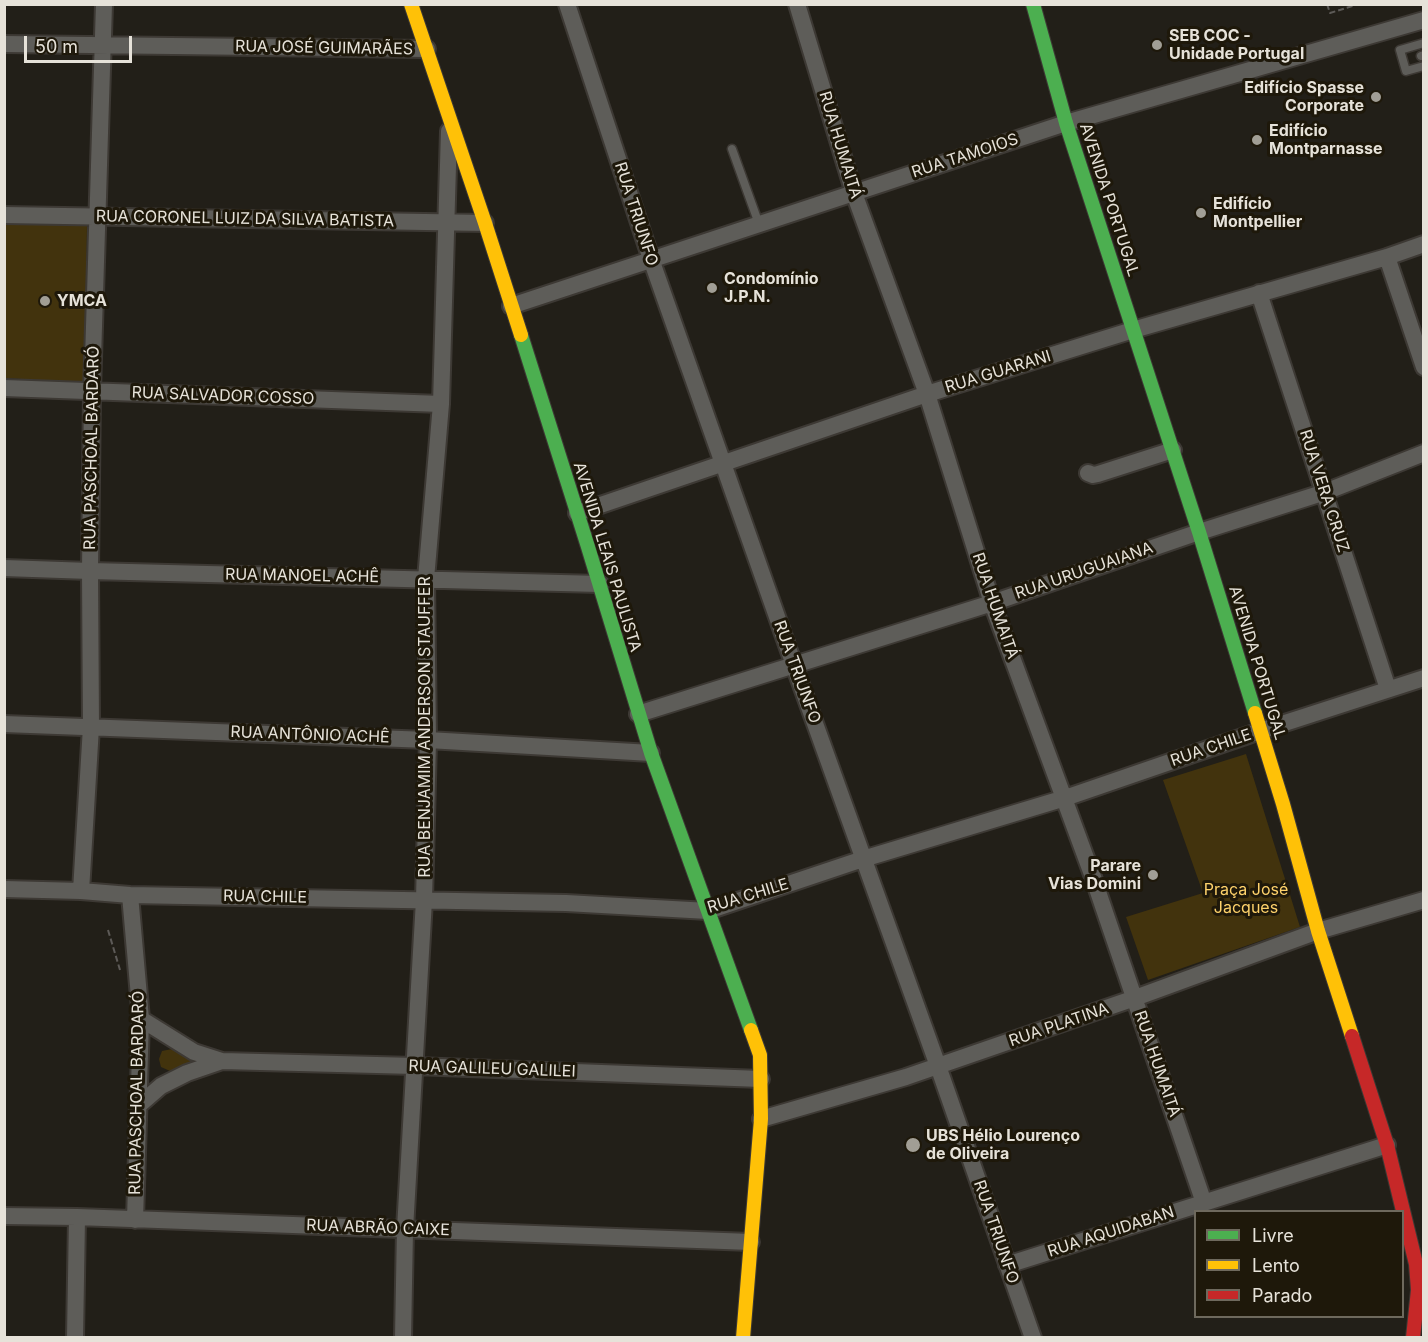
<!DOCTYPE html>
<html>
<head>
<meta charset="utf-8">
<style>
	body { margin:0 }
	#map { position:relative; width:1428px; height:1342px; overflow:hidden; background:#221f18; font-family:Inter,sans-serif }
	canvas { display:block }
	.frame { position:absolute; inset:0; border:6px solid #e6e2d9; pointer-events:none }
	.legend { position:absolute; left:1194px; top:1210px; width:210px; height:108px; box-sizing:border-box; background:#1e180a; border:2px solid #6e695d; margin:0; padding:8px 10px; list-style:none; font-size:18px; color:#e6e2d9 }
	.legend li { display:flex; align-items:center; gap:12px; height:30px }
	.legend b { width:30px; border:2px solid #6e695d }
	.scale { position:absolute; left:24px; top:36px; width:108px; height:27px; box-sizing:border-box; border:3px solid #e6e2d9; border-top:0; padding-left:8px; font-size:18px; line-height:21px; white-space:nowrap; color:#e6e2d9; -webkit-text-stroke:4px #1e180a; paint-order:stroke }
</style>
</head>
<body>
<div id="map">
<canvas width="1428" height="1342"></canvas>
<div class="frame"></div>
<ul class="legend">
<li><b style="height:8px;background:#4caf50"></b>Livre</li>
<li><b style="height:8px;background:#ffc107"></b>Lento</li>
<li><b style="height:8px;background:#c62828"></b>Parado</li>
</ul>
<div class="scale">50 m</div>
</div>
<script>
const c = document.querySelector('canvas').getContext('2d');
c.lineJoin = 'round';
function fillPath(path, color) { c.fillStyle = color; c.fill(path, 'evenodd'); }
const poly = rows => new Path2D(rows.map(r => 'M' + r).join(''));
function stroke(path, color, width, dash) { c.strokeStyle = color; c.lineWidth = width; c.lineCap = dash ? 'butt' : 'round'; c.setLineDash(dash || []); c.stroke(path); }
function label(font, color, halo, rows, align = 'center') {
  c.font = font + ' Inter,sans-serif'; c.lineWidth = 6; c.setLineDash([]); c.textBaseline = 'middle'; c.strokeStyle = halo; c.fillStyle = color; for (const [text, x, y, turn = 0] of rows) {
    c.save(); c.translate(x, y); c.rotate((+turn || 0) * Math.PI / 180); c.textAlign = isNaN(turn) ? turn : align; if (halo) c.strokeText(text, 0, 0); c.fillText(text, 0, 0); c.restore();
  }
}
const green = poly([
	[4,224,87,225,85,383,5,378],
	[1246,754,1300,927,1148,980,1126,917,1203,893,1163,780],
	[172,1049,182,1052,199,1063,182,1070,170,1071,161,1067,159,1059,162,1051]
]);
const path = poly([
	[1327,4,1330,13,1359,4],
	[108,930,120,970]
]);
const lane = poly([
	[1424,43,1400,50,1406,71,1424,66],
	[1421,56,1424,55],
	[732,149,759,224]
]);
const street = poly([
	[567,4,651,259,794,665,938,1066,1033,1338],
	[797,4,854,193,927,394,992,603,1093,877,1204,1203],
	[4,44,427,49],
	[4,215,485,223],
	[1387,257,1424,367],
	[1259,293,1388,689],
	[511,306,1066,123,1424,20],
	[4,388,441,404],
	[1088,473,1093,475,1098,474,1173,450],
	[577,513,927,394,1133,330,1387,257,1424,244],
	[4,568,90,571,600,584],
	[638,714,992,603,1199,532,1325,492,1424,453],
	[4,724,428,740,651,753],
	[4,889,81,891,130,895,566,903,708,911,863,859,1065,798,1260,731,1424,678],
	[81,891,91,727,90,571,92,391,104,4],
	[130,895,141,1019,135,1220],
	[141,1019,194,1052,222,1061,415,1066,761,1079],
	[138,1106,161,1086,187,1073,222,1061],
	[761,1119,906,1077,1135,998,1318,931,1424,900],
	[4,1216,77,1217,751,1242],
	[1007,1265,1387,1145],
	[75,1338,77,1217],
	[403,1338,405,1229,424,900,428,740,426,579,441,404,449,131]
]);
const fast = poly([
	[1033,4,1066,123,1199,532,1255,713],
	[521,335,588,547,651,753,751,1030]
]);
const slow = poly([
	[411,4,485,223,521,335],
	[1255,713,1283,804,1318,931,1352,1036],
	[743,1338,761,1119,760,1055,751,1030]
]);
const jam = poly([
	[1352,1036,1387,1145,1416,1264,1418,1290,1413,1338]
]);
const markers = [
	[1157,45,6,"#a19e95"],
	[1376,97,6,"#a19e95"],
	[1257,140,6,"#a19e95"],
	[1201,213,6,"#a19e95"],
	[712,288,6,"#a19e95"],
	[45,301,6,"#a19e95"],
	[1153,875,6,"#a19e95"],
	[913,1145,8,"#a19e95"]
];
const poiNames = [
	["SEB COC -",1169,36],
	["Unidade Portugal",1169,54],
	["Edifício Spasse",1364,88,"right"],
	["Corporate",1364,106,"right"],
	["Edifício",1269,131],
	["Montparnasse",1269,149],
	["Edifício",1213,204],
	["Montpellier",1213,222],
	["Condomínio",724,279],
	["J.P.N.",724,297],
	["YMCA",57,301],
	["Parare",1141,866,"right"],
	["Vias Domini",1141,884,"right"],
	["UBS Hélio Lourenço",926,1136],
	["de Oliveira",926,1154]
];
const streetNames = [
	["RUA JOSÉ GUIMARÃES",324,48,1],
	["RUA HUMAITÁ",840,145,73],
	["RUA TAMOIOS",965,156,-18],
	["AVENIDA PORTUGAL",1109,200,72],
	["RUA TRIUNFO",636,214,72],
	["RUA CORONEL LUIZ DA SILVA BATISTA",245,219,1],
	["RUA GUARANI",998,372,-17],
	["RUA SALVADOR COSSO",223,396,2],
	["RUA PASCHOAL BARDARÓ",92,448,-89],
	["RUA VERA CRUZ",1324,491,72],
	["AVENIDA LEAIS PAULISTA",607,557,73],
	["RUA URUGUAIANA",1084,571,-19],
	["RUA MANOEL ACHÊ",302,576,1],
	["RUA HUMAITÁ",995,606,71],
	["AVENIDA PORTUGAL",1257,663,73],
	["RUA TRIUNFO",797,672,70],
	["RUA BENJAMIM ANDERSON STAUFFER",425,727,-90],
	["RUA ANTÔNIO ACHÊ",310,735,2],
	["RUA CHILE",1211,748,-19],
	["RUA CHILE",748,896,-17],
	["RUA CHILE",265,897,1],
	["RUA PLATINA",1059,1025,-19],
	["RUA HUMAITÁ",1157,1064,71],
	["RUA GALILEU GALILEI",492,1069,2],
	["RUA PASCHOAL BARDARÓ",137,1093,-89],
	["RUA ABRÃO CAIXE",378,1228,2],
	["RUA TRIUNFO",996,1232,71],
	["RUA AQUIDABAN",1111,1232,-18]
];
const parkNames = [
	["Praça José",1246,890],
	["Jacques",1246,908]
];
fillPath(green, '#42330d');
stroke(lane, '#3d3934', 11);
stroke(street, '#3d3934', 20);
stroke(fast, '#3d3934', 16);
stroke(slow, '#3d3934', 16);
stroke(jam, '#3d3934', 16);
stroke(path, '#5d5a57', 2, [6, 3]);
stroke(lane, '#5e5d59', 8);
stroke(street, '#5e5d59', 16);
stroke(fast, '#4caf50', 14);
stroke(slow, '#ffc107', 14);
stroke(jam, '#c62828', 14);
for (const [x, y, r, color] of markers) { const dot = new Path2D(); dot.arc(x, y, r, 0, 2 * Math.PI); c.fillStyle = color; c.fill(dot); stroke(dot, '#1e180a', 2); }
label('bold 16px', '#e6e2d9', '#1e180a', poiNames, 'left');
label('16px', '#e6e2d9', '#1e180a', streetNames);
label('16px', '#fed26b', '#1e180a', parkNames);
</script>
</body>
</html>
